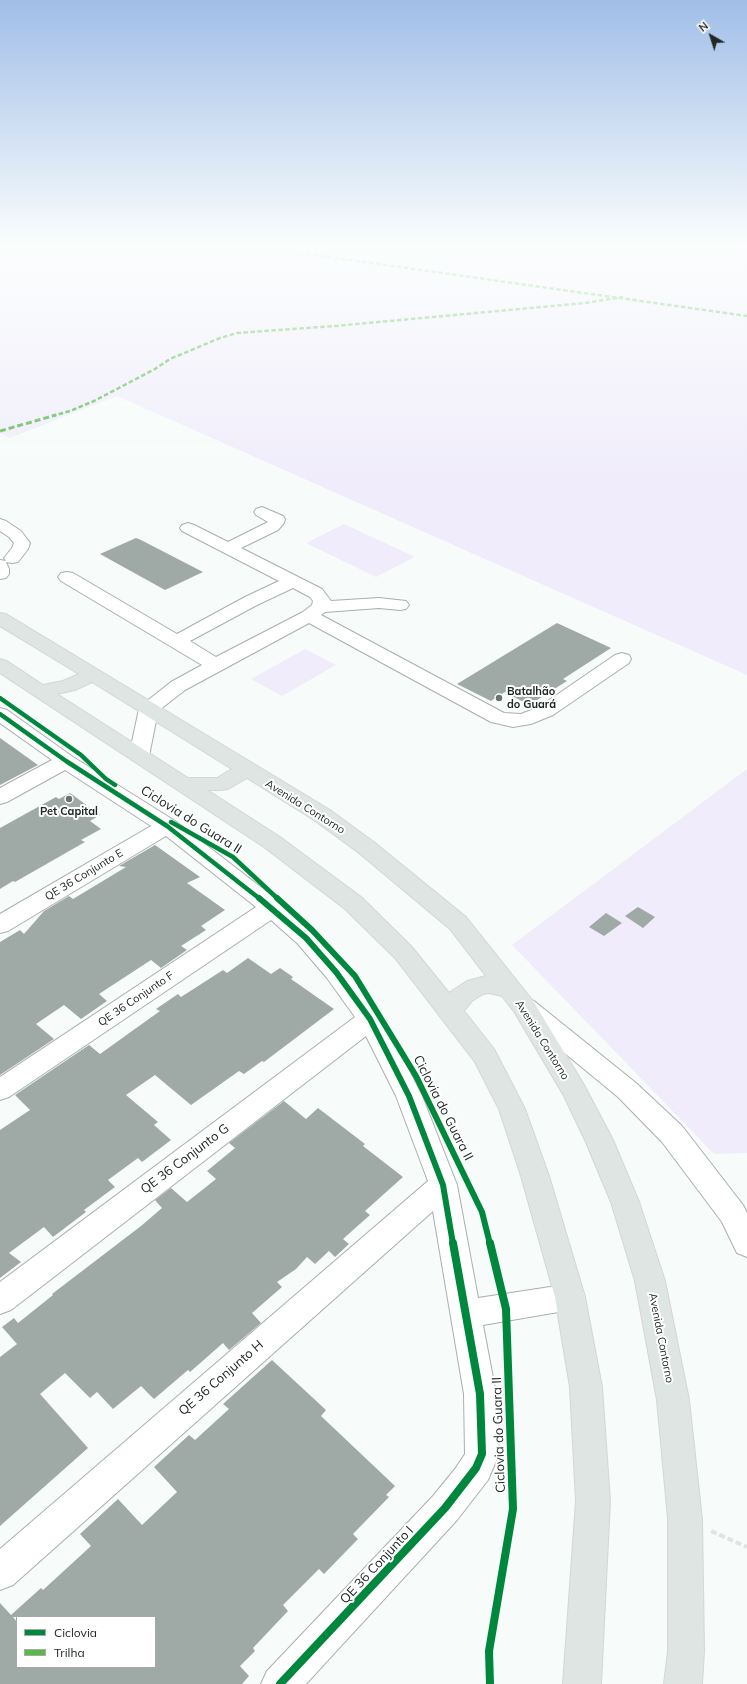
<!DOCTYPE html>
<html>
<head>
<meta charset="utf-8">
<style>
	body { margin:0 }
	#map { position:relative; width:747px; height:1684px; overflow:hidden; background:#f7fcfa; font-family:Mulish,sans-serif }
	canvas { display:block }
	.legend { position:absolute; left:16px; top:1616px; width:140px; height:52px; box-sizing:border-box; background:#fff; border:1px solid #a6a9a8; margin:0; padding:5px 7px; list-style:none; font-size:12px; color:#202825 }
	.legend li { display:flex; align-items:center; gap:8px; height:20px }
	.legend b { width:20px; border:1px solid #a6a9a8 }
	.north { position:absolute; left:691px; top:16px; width:40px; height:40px; -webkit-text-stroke:3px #fff; paint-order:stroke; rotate:321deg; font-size:11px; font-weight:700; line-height:16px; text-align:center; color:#202825 }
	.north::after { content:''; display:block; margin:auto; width:14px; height:18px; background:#202825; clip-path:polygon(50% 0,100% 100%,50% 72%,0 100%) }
</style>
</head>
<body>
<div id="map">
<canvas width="747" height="1684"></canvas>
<ul class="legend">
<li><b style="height:5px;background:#00873e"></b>Ciclovia</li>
<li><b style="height:5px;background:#58b947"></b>Trilha</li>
</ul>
<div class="north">N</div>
</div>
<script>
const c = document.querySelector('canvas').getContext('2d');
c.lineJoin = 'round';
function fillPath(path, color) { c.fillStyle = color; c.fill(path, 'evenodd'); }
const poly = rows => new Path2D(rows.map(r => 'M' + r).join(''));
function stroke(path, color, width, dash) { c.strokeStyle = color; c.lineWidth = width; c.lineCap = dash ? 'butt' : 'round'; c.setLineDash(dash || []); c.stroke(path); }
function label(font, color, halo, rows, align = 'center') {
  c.font = font + ' Mulish,sans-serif'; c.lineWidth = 4; c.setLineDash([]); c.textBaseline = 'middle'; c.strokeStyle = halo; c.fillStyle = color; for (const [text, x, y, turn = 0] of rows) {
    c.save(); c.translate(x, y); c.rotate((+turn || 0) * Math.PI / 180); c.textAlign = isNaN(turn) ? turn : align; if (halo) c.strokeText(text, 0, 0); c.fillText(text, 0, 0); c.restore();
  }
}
const green = poly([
	[0,249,747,249,747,675,117,396,10,438,0,433],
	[344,524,415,557,376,577,306,543],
	[305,649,336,665,282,696,251,679],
	[747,769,747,1153,714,1154,512,945]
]);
const building = poly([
	[136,538,141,540,203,572,165,590,100,554],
	[557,623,611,648,563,679,567,681,529,705,505,692,491,701,457,684],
	[0,738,38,765,0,785],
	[70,793,100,815,90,821,101,829,81,840,85,842,15,882,13,881,0,889,0,828,56,797,59,799],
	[155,845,200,877,187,883,225,910,201,926,206,930,181,946,187,950,161,968,151,960,99,994,107,1001,81,1019,64,1005,36,1024,54,1039,0,1075,0,942,20,930,24,934,44,911,69,896,73,899,126,867,119,866],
	[638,907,655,917,643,928,625,916],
	[606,913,622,923,604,936,589,927],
	[248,958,271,974,280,968,293,977,291,979,334,1009,264,1062,262,1061,244,1074,239,1071,191,1105,155,1075,126,1095,158,1122,154,1125,171,1140,142,1162,138,1158,108,1180,115,1187,84,1210,86,1212,53,1237,44,1227,9,1253,21,1262,0,1278,0,1130,30,1110,15,1095,89,1045,100,1054,160,1011,156,1009,178,994,181,997,223,970,227,973],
	[284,1101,306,1119,318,1108,365,1144,363,1146,403,1177,365,1211,370,1215,343,1239,349,1244,335,1257,329,1251,315,1264,307,1257,296,1269,277,1282,282,1287,252,1313,261,1323,229,1350,223,1343,190,1372,188,1370,154,1399,141,1386,113,1409,97,1392,90,1398,65,1373,40,1394,88,1448,0,1526,0,1357,17,1344,2,1327,14,1318,18,1323,53,1295,52,1294,141,1226,162,1208,155,1200,171,1188,187,1202,216,1179,207,1171,235,1148,229,1143],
	[272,1360,326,1410,321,1416,395,1486,386,1495,389,1497,353,1534,358,1539,324,1574,319,1569,283,1605,288,1611,253,1648,255,1651,240,1666,249,1676,242,1684,0,1684,0,1603,11,1615,41,1588,43,1590,91,1546,80,1534,118,1499,142,1525,177,1492,154,1467,189,1435,195,1440,229,1409,223,1404],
	[13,1617,155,1617,155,1667,17,1667,17,1622]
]);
const path = poly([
	[711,1531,747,1547]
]);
const minor = poly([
	[262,507,283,516,285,519,284,523,278,530,241,548,322,589,331,601,379,598,406,601,409,605,406,609,400,610,379,608,325,612,321,615,504,713,521,714,539,707,615,655,622,653,629,655,631,659,629,663,553,715,531,724,513,727,491,722,309,623,185,690,158,711,149,756,146,760,139,762,132,760,129,756,139,709,142,705,171,682,202,665,61,581,58,577,61,573,67,572,73,573,177,634,245,597,279,581,182,531,180,528,182,525,188,523,194,525,228,542,268,522,256,515,254,512,256,509,262,507],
	[293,588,310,597,313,601,312,605,303,612,216,657,190,641,257,605,293,588],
	[0,519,6,521,21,531,30,543,28,549,18,562,12,563,6,562,9,569,9,574,6,578,0,579,0,560,6,561,4,558,12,548,14,543,9,537,0,531,0,519],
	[0,708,7,710,73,757,175,821,280,902,314,932,345,966,379,1012,422,1096,457,1185,478,1298,570,1284,581,1287,585,1297,581,1307,570,1310,483,1325,496,1394,498,1419,499,1454,488,1480,457,1520,306,1684,261,1684,267,1671,433,1496,455,1469,465,1454,464,1394,433,1211,13,1585,0,1590,0,1549,428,1181,396,1096,366,1036,11,1310,0,1314,0,1282,355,1017,327,978,298,944,271,920,9,1097,0,1100,0,1077,256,907,166,836,8,931,0,933,0,914,151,826,65,770,7,802,0,804,0,788,52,760,0,723,0,708],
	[525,998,534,1001,636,1083,682,1126,743,1205,747,1213,747,1257,737,1253,722,1222,662,1142,618,1097,516,1013,512,1007,516,1001,525,998]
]);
const major = poly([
	[0,613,6,614,330,810,375,843,466,917,533,1001,584,1085,613,1140,639,1202,665,1281,689,1400,702,1519,704,1651,702,1684,664,1684,668,1651,668,1519,657,1400,635,1281,611,1202,585,1140,564,1096,515,1013,502,996,489,993,483,994,472,1001,464,1011,494,1049,525,1109,549,1176,585,1297,602,1387,610,1501,601,1684,563,1684,576,1501,570,1387,555,1297,521,1176,499,1109,475,1062,395,958,345,909,264,847,0,673,0,659,7,661,43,685,63,681,79,674,0,626,0,613],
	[92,682,232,769,217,778,188,778,57,694,75,690,92,682],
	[247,778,314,820,359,853,450,929,486,976,467,981,449,993,411,946,361,897,280,837,207,790,221,790,228,789,247,778]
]);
const quietFar1 = poly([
	[272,249,747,316],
	[52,416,70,411,94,401,155,369,170,359,220,338,237,333,335,326,585,303,623,297]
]);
const quiet = poly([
	[0,431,56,415]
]);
const cyclewayFar2 = poly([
	[0,698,81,755,106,779,115,785],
	[0,714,66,761,167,826,260,899],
	[171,822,233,857,278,899]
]);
const cyclewayFar1 = poly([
	[259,898,306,938,336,972,370,1019,409,1096,443,1185,453,1244],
	[277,898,312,930,355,976,416,1076,482,1212,490,1244]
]);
const cycleway = poly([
	[490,1243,506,1309,513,1509,489,1651,490,1684],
	[280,1684,445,1508,476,1468,482,1454,480,1394,453,1243]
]);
const markers = [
	[499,698,4,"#6b7270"],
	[69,799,4,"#6b7270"]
];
const poiNames = [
	["Batalhão",507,692],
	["do Guará",507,705],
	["Pet Capital",69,812,"center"]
];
const streetNames = [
	["Avenida Contorno",305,807,32],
	["QE 36 Conjunto E",84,875,-31],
	["QE 36 Conjunto F",136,999,-34],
	["Avenida Contorno",542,1040,58],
	["Avenida Contorno",661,1338,79]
];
const nearStreetnames = [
	["Ciclovia do Guara II",191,820,32],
	["Ciclovia do Guara II",443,1108,63],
	["QE 36 Conjunto G",185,1159,-37],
	["QE 36 Conjunto H",221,1378,-41],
	["Ciclovia do Guara II",499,1435,-92],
	["QE 36 Conjunto I",377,1565,-47]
];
fillPath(green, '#f0ecfb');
fillPath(building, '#9faaa6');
stroke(minor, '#a9afac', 2);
stroke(major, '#d4d7d6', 2);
stroke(path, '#e2e3e3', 4, [6, 3]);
fillPath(minor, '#fefffe');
fillPath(major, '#dee5e2');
stroke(quietFar1, '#58b947', 2.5, [4.5, 2.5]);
stroke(quiet, '#58b947', 3, [6, 3]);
stroke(cyclewayFar2, '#00873e', 4.5);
stroke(cyclewayFar1, '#00873e', 6);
stroke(cycleway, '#00873e', 8);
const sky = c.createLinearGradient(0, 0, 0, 485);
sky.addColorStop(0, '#a1bee8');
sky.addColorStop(0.51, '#fbfefd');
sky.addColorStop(1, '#fbfefd00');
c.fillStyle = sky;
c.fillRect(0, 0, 747, 485);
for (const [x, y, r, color] of markers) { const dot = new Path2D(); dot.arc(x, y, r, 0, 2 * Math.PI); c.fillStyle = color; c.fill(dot); stroke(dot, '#fff', 1.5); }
label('bold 11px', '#202825', '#fff', poiNames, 'left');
label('11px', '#202825', '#fff', streetNames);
label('13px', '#202825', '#fff', nearStreetnames);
</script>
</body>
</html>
